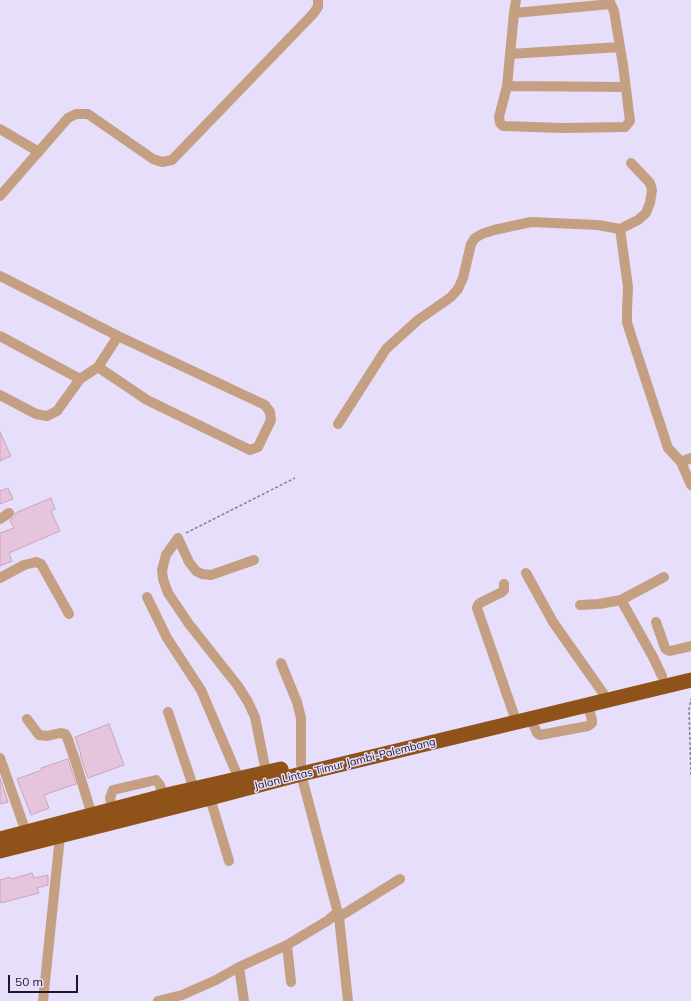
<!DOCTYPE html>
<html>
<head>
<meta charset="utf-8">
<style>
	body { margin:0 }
	#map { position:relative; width:691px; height:1001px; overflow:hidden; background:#e7defb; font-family:Mulish,sans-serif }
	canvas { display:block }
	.scale { position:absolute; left:8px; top:975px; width:70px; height:18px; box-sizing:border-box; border:2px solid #1e1926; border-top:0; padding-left:5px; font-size:12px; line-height:14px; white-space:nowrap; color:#1e1926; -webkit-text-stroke:3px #e7defb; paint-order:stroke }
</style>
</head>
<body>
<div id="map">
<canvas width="691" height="1001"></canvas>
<div class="scale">50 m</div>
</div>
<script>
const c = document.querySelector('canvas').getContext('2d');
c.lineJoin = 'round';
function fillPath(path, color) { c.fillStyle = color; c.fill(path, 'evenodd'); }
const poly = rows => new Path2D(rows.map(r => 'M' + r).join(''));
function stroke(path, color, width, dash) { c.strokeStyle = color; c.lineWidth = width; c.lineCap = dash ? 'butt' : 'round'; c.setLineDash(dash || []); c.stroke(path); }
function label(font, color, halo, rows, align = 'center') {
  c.font = font + ' Mulish,sans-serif'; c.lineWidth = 3; c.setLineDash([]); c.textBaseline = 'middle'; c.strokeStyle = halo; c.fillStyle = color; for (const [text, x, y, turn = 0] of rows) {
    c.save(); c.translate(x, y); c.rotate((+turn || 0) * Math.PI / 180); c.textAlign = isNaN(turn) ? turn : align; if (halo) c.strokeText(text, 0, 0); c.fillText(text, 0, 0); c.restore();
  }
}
const building = poly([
	[0,432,11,456,0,461,0,432],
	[8,488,13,499,0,504,0,491,8,488],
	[51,498,55,509,51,511,60,531,9,553,12,561,0,566,0,533,14,528,10,520,15,516,15,513,51,498],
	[109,724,124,765,88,778,80,755,81,754,75,737,109,724],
	[68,759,76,784,44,795,49,808,31,815,17,779,42,770,41,768,68,759],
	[0,778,8,802,0,804,0,778],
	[32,873,34,878,48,875,48,885,37,888,39,893,1,903,0,899,0,880,10,877,11,879,32,873]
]);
const path = poly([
	[186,533,295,478],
	[691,775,689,710,691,699]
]);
const minor = poly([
	[516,0,514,13,507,86,499,117,500,123,503,126,563,128,625,127,630,121,623,65,614,11,609,0],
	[514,13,611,4],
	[510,54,620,47],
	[507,86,625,87],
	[0,129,39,152],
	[0,196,68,118,76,114,88,114,153,159,162,162,172,160,313,14,318,7,318,0],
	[620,229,638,220,646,213,650,203,652,190,650,183,631,163],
	[0,276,118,336,265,405,270,412,271,420,258,447,250,450,147,400,98,367],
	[0,336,80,379],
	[0,395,36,414,47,416,57,411,80,379,98,367,118,336],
	[338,424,386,349,418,320,451,297,458,289,463,278,471,244,475,238,482,234,494,230,531,222,598,225,620,229,628,287,627,310,627,322,630,332,668,448,681,462,691,458],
	[681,462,691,485],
	[0,519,9,513],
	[254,560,211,575,202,574,196,571,189,562,178,538,166,555,162,570,163,579,168,593,189,624,238,686,248,702,255,717,266,772],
	[526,573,553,622,603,693],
	[0,578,24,565,36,562,41,564,69,614],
	[504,584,504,590,502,592,480,603,478,605,477,608,514,715],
	[147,597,167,638,201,690,239,779],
	[580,605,599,604,621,600],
	[656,622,665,648,667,650,670,651,691,646],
	[281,663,297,702,301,718,301,764],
	[662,676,653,657,621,600,664,577],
	[168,712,194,789],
	[27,719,39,735,47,736,60,733,65,734,67,737,75,760,92,815],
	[531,719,537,733,540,735,588,726,592,723,592,720,588,705],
	[0,758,26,832],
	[301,774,339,917,348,1001],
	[210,798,229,861],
	[113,810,110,798,113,790,156,780,160,785,163,796],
	[339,917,400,879],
	[287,945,291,982],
	[239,967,244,1001],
	[43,1001,60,836],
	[158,1001,182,995,216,980,239,967,287,945,327,921,337,913]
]);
const highway = poly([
	[0,839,171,794,281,769],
	[0,851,210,798,301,774,691,680]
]);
const streetNames = [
	["Jalan Lintas Timur Jambi-Palembang",345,764,-14]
];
fillPath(building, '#e6c4db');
stroke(building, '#c7a6bd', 1);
stroke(path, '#867f94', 1.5, [3, 2]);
stroke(minor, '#c59f82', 10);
stroke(highway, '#8f5218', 15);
label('11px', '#1e1926', '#e7defb', streetNames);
</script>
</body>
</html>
